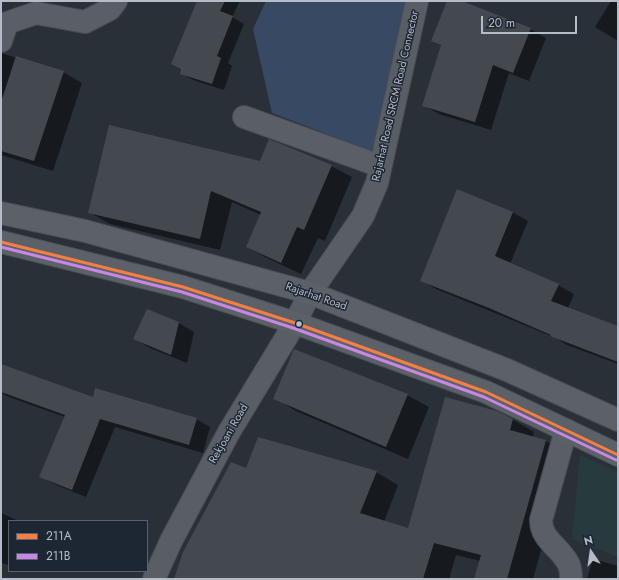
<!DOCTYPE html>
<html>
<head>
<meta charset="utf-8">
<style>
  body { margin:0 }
  #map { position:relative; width:619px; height:580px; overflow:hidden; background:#2a3038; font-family:Jost,sans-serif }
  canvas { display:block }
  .frame { position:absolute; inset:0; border:2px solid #b4bcc9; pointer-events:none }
  .legend { position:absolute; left:8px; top:520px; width:140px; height:52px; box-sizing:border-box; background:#1d2633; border:1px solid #59626f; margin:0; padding:5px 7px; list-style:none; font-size:12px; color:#b4bcc9 }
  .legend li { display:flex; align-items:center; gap:8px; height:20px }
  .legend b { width:20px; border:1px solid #59626f }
  .north { position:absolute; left:571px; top:532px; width:40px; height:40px; -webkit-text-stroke:3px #1d2633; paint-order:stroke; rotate:347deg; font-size:11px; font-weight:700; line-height:16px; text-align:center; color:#b4bcc9 }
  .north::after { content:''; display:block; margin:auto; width:14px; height:18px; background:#b4bcc9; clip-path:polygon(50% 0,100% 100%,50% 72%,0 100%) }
  .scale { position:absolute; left:481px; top:16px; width:96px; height:18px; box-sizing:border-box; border:2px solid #b4bcc9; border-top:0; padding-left:5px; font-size:12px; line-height:14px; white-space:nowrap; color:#b4bcc9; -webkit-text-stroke:3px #1d2633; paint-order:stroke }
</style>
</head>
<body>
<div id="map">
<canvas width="619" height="580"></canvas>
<div class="frame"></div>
<ul class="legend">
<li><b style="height:5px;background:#f77d43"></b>211A</li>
<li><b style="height:5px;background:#c787e3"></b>211B</li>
</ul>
<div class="north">N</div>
<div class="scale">20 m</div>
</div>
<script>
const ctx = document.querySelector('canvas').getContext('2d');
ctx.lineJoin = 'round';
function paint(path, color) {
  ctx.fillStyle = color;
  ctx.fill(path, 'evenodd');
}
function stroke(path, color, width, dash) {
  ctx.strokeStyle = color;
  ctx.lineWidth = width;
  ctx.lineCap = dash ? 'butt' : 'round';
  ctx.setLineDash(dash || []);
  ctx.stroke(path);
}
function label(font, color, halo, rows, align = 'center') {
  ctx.font = font + ' Jost,sans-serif';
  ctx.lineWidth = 3;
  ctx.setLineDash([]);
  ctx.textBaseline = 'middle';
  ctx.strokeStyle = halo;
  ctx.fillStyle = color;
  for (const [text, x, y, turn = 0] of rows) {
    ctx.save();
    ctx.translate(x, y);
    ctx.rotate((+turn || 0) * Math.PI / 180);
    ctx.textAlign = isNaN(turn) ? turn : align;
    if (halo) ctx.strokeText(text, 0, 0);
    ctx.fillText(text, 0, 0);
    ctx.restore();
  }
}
const green = new Path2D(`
  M580 455 618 472V557L572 539Z`);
const water = new Path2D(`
  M266 1H405L381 130 371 151 272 113 253 29Z`);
const shadow = new Path2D(`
  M198 1H240L232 17 244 24 228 63 232 66 224 90 193 80 181 73Z
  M448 1H460L530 29 546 38 529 81 509 73 491 130 439 114 423 105 442 46 433 40Z
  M611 1H618V41L595 27Z
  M1 53 63 72 82 83 53 171 1 155Z
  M260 162 331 166 352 177 325 241 318 238 301 274 267 258 247 247 261 215 232 202 220 250 110 224 89 212Z
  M512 212 528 221 510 264 558 285 574 294 568 308 618 327V364L567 345 556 338 436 289 421 280Z
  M179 323 194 332 187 363 150 348 135 339Z
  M1 372 93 398 196 419 210 427 203 453 115 427 86 497 54 484 40 476 65 417 9 397 1 393Z
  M407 395 429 407 408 459 296 411 275 398Z
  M512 419 534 432 533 437 546 441 568 454 533 579H478L480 561 456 555 449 579H175L247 469 376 472 398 485 384 522 409 530Z
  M1 513 19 521H9V565L1 563Z
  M593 559 618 566V579H587Z`);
const building = new Path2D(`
  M197 1H225L220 11 233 16 217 56 221 58 212 84 180 74 181 69 171 64Z
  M447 1H462L531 28 513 73 493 65 475 122 422 106 441 45 431 41Z
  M16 56 64 71 34 161 1 151V102Z
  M109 125 260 161 269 139 332 165 304 230 297 227 281 263 246 247 261 212 211 191 200 239 88 213Z
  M457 189 513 212 495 256 559 284 551 301 618 326V362L550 336 551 335 489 308 420 281Z
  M147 309 179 322 171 355 133 339Z
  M294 349 408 394 386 447 273 399Z
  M1 364 93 397 95 388 197 418 189 445 100 419 72 490 39 477 65 415 1 392Z
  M445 397 497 411 513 419 510 430 546 440 507 579H474L481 555 434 543 423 579H174L183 552 231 462 246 468 258 437 377 471 360 513 408 528Z`);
const street = new Path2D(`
  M1 41 7 23 36 13 85 22 110 9 116 1
  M244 117 380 166
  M566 430 541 520C541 540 560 547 568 563 571 568 571 574 571 579`);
const secondary = new Path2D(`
  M154 579 171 541 229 432 295 323 310 293 363 216 377 183 417 1`);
const primary = new Path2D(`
  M1 213 85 231 310 293 507 370 618 420
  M1 242 183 287 295 323 486 392 618 455`);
const bus1 = new Path2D(`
  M1 242 183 287 295 323 486 392 618 455`);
const bus2 = new Path2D(`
  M1 247 182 292 293 328 484 397 616 460`);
const markers = [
  [299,324,3.5,"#b4bcc9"]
];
const streetNames = [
  ["Rajarhat Road SRCM Road Connector",396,96,-77],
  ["Rajarhat Road",316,297,19],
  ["Rekjoani Road",229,434,-60]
];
paint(green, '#273a3e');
paint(water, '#384963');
paint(shadow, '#0007');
paint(building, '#444950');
stroke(street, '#484c53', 24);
stroke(secondary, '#484c53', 24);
stroke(primary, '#484c55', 24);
stroke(street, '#5a5e66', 22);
stroke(secondary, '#595d64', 22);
stroke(primary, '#5c6168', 22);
stroke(bus1, '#f77d43', 3);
stroke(bus2, '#c787e3', 3);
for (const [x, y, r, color] of markers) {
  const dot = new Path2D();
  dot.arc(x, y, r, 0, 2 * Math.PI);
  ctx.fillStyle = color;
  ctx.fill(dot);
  stroke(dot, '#1d2633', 1.5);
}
label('11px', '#b4bcc9', '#1d2633', streetNames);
</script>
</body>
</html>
